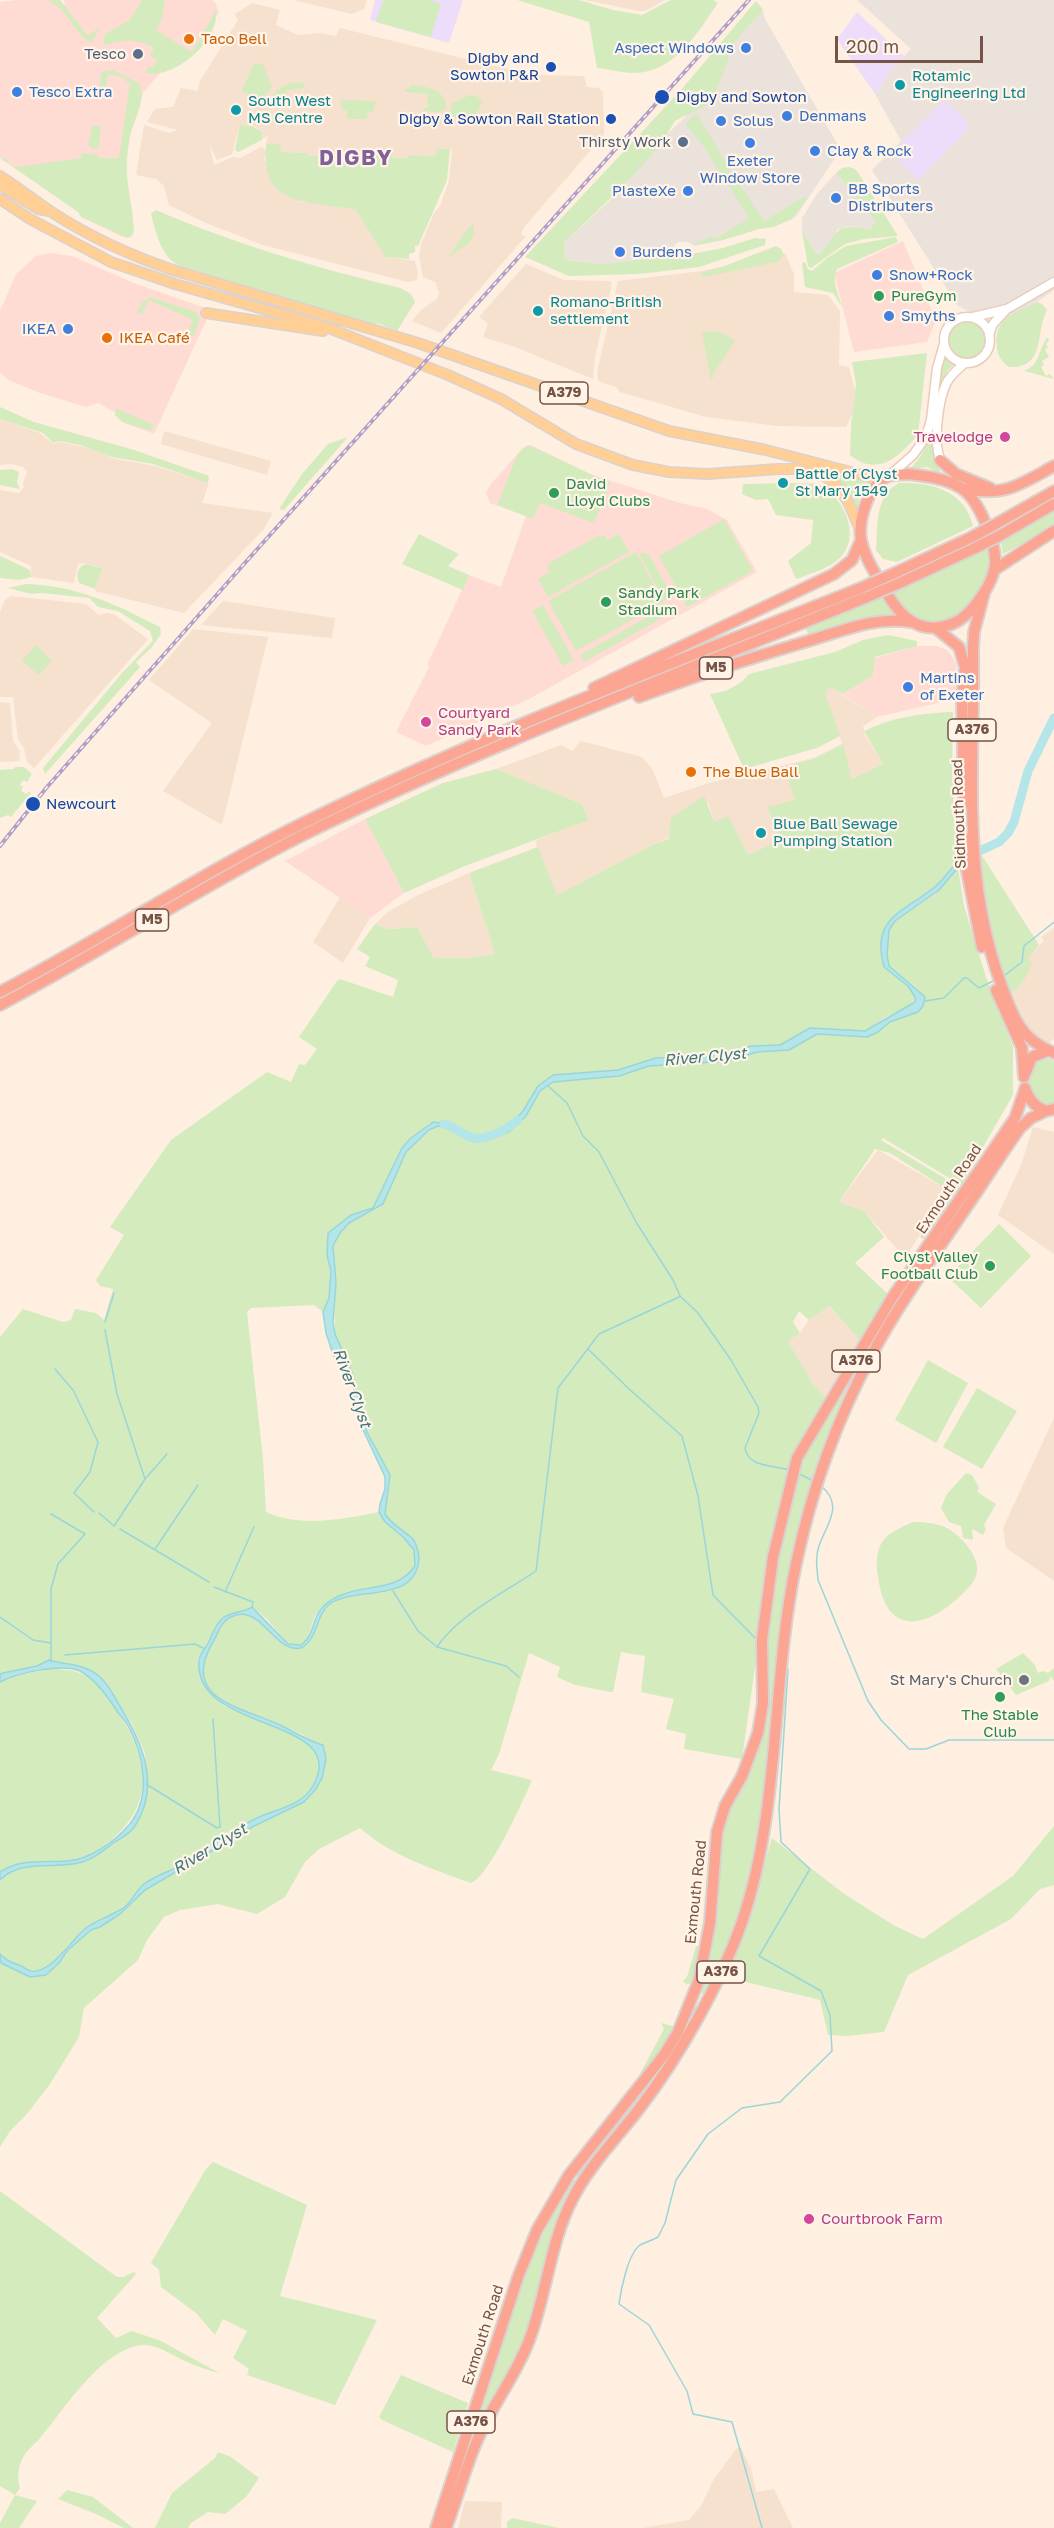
<!DOCTYPE html>
<html>
<head>
<meta charset="utf-8">
<style>
  body { margin:0 }
  #map { position:relative; width:1054px; height:2528px; overflow:hidden; background:#feefe0; font-family:"Golos Text",sans-serif }
  canvas { display:block }
  .scale { position:absolute; left:835px; top:36px; width:148px; height:27px; box-sizing:border-box; border:3px solid #755346; border-top:0; padding-left:8px; font-size:18px; line-height:21px; white-space:nowrap; color:#755346; -webkit-text-stroke:4px #fff4e7; paint-order:stroke }
</style>
</head>
<body>
<div id="map">
<canvas width="1054" height="2528"></canvas>
<div class="scale">200 m</div>
</div>
<script>
const ctx = document.querySelector('canvas').getContext('2d');
ctx.lineJoin = 'round';
function paint(path, color) {
  ctx.fillStyle = color;
  ctx.fill(path, 'evenodd');
}
function stroke(path, color, width, dash) {
  ctx.strokeStyle = color;
  ctx.lineWidth = width;
  ctx.lineCap = dash ? 'butt' : 'round';
  ctx.setLineDash(dash || []);
  ctx.stroke(path);
}
function label(font, color, halo, rows, align = 'center') {
  ctx.font = font + ' "Golos Text",sans-serif';
  ctx.lineWidth = 4.5;
  ctx.setLineDash([]);
  ctx.textBaseline = 'middle';
  ctx.strokeStyle = halo;
  ctx.fillStyle = color;
  for (const [text, x, y, turn = 0] of rows) {
    ctx.save();
    ctx.translate(x, y);
    ctx.rotate((+turn || 0) * Math.PI / 180);
    ctx.textAlign = isNaN(turn) ? turn : align;
    if (halo) ctx.strokeText(text, 0, 0);
    ctx.fillText(text, 0, 0);
    ctx.restore();
  }
}
const residential = new Path2D(`
  M293 0H367L364 9 352 14Z
  M585 0H665L645 11H639Z
  M252 3 280 10 276 25 298 35 319 33 336 36 340 28 531 75 584 76 587 87 599 88 603 92 604 135 524 227 521 235 526 236 441 333 412 321 421 310 437 299 439 293 435 282 423 277 419 257 421 244 435 211 439 208 449 181 452 149 437 148 436 156 409 155 408 158H391L392 152 379 151 324 150 323 156H307V153L280 152V144H266L268 136 262 139V132L253 125H240L232 154 217 160 209 144 214 165 233 157 241 158 261 147 267 152 264 160 302 202H314L356 210 385 257 415 261 418 272 417 280 408 282 263 245 206 223 169 205 164 186 156 179 136 175 144 125 169 133 178 130 147 122 155 109 173 107 181 88 198 91 200 81 238 20 235 14Z
  M785 253 794 274V292L828 295 840 311 839 365 849 367 855 391 853 412 846 427 777 426 706 417 620 392 616 387 598 381 597 372 618 281 702 271Z
  M526 264 564 280 609 281 612 283 595 357 593 379 515 347 483 337 488 323 479 317Z
  M0 419 40 433 53 444 60 442 80 446 106 454 111 458 155 466 209 483 202 503 273 513 263 530 184 613 95 591 101 567 83 563 78 564 74 583 31 577V566L0 552V490L19 493 24 487 23 483 27 472 23 467 12 464 0 465Z
  M164 431 271 461 267 475 161 444Z
  M11 596 86 604 99 615 108 613 115 615 148 639 34 768 27 762 24 748 18 739 13 697H0V612L5 600Z
  M223 601 335 618 332 638 201 625Z
  M193 629 268 637 222 825 163 791 212 723 149 680Z
  M830 687 877 717 863 726 865 735 883 764 852 779 842 745 813 759 784 767 796 800 767 808 780 840 748 855 729 818 714 821 708 802 669 838 656 843 557 895 535 841 589 819 582 804 496 769 561 745 572 751 581 741 642 757 653 770 664 798 709 783 814 758 842 744 824 693Z
  M0 702 10 703 13 741 20 751 19 761 0 762Z
  M469 873 495 954 469 958H434L417 927 388 929 375 924 388 912 416 896Z
  M340 897 370 918 343 963 313 942Z
  M1054 928V1039L1047 1044 1028 1030 1012 993 1023 982 1027 958 1044 941 1041 937Z
  M1033 1127 1054 1132V1254L998 1215 1021 1165Z
  M878 1150 948 1190 905 1258 864 1211 839 1202Z
  M828 1306 862 1341 827 1399 813 1384 788 1341 800 1333 809 1320Z
  M1054 1418V1581L1006 1548 1003 1528Z
  M741 2447 752 2472 756 2492 774 2489 793 2528H643L689 2520 701 2506 714 2479 736 2449Z
  M465 2501 502 2502 501 2528H458Z`);
const commercial = new Path2D(`
  M16 0H46L65 5 64 0H212L216 4 219 12 199 50 161 72 143 93 130 136 125 174 133 216V234L131 237H123L81 217 78 212 0 157V2Z
  M903 241 936 320 927 342 854 352 834 273Z
  M49 253 72 256 134 283 211 310 154 434 122 422 114 412 98 403 86 407 37 392 9 380 0 373V311L16 274 36 256Z
  M531 445 590 474 680 503 707 509 727 520 757 572 529 699 426 746 396 732 429 667 428 663 469 575 501 587 526 516 490 503 486 493 490 485 524 447Z
  M917 646H937L947 650 952 656 956 663 958 696 934 704 877 717 842 694 873 676 875 658Z
  M365 819 404 893 370 918 285 861Z`);
const industrial = new Path2D(`
  M857 0H1054V290L1037 302 1002 320 997 328 957 305 872 170 901 141 875 94 893 67 911 49Z
  M761 6 765 19 838 145 839 150 835 158 797 215 792 219 773 227 759 229 723 240 695 246 688 242H678L673 247 662 248V257L602 264 565 260 564 243 621 190 651 150 713 90 730 38Z
  M836 173 876 222 869 229 848 226 837 230 833 240 821 254 814 250 802 231V218L817 194Z`);
const education = new Path2D(`
  M375 0H463L449 43 370 20Z
  M857 12 904 56 893 67 875 94 837 39Z
  M942 102H946L967 121 969 128 918 180 891 153Z`);
const green = new Path2D(`
  M46 0H60L88 36 100 27 92 42C76 39 68 7 46 0Z
  M142 0H165L162 19 156 30 192 52 214 14 213 9 216 12C219 41 174 80 145 73L149 66 153 67 157 60 150 55 154 48C140 39 122 39 106 45L103 43 105 34 130 20Z
  M383 0H429L441 4 431 37 376 22Z
  M517 0H579L613 10 642 15 671 0H713L718 3C696 34 676 72 634 73 621 73 610 69 597 68L589 22Z
  M756 1 763 10 735 41 712 102 675 121 659 147 621 188 564 243 565 260 602 264 697 253 723 248 755 238 766 239 765 245 699 267 639 274 569 276 525 257 681 90Z
  M254 63 263 64 272 87 266 94 264 101 242 91Z
  M113 70 139 83C147 102 134 118 130 136 122 174 131 192 134 228L133 234 128 238 81 217 78 212 0 158 7 159 8 163 16 167 81 158 82 153 98 155V158H119L130 82H126V78L108 74 105 95H99L101 72Z
  M292 82 304 83 305 88 287 90 286 108C278 108 272 111 269 101L277 90Z
  M411 85C425 86 447 89 446 108L440 112 423 111V108H428L427 94 405 92V89H410Z
  M470 95 477 96 482 101 475 120 452 117 450 112 452 103Z
  M340 100 376 101 373 112 368 111 367 119H347L348 111 342 110Z
  M697 113 729 169 764 221 802 198 808 197 792 219 773 227 759 229 723 240 697 245 696 242 715 236 717 238 749 218 704 147 685 124Z
  M240 125 252 126 262 132V140L238 152 235 150Z
  M92 126H101L99 146 96 149 90 148 88 144Z
  M266 144H280L281 152 307 153 308 156H323L324 150 392 152V158H408V155L436 156 437 148 450 149 447 180 418 246H415V252L409 254V259L385 257 356 210C307 200 260 208 266 144Z
  M849 167 855 169 859 174 898 236 864 239 845 244 811 268 808 266 802 231 814 250 820 254C842 230 832 223 869 229L876 222 836 173 842 168Z
  M156 210C237 245 314 267 400 288L411 294 415 302 397 331 377 323 375 325 356 320 180 266C161 258 156 232 151 214Z
  M473 224C479 244 460 246 448 258L465 232Z
  M896 237 898 242 837 269C831 280 839 296 842 307L833 293 805 287 802 263 805 262 808 269 812 271 827 258 846 246Z
  M776 246 781 249 784 255 777 262 703 277 701 273 722 267Z
  M150 297 196 312 200 318 194 336 187 334 193 320 149 300 142 314 137 312 141 303Z
  M1037 302 1042 304 1047 310C1035 333 1046 369 1009 367 1002 362 998 356 997 348 993 317 1013 314 1037 302Z
  M948 340a19 19 0 1 1 38 0a19 19 0 1 1-38 0Z
  M711 331 722 333 735 341 713 374V379H711L702 333Z
  M1048 337 1049 341 1046 344 1048 347 1045 350 1049 357 1042 361 1044 365 1041 367 1046 376 1050 374 1054 379 1024 371C1042 364 1037 349 1048 337Z
  M945 352 957 362 948 370 940 386 932 438 934 461 942 474 927 467 910 469C935 443 932 422 936 389 938 377 942 364 945 352Z
  M927 353 918 435C899 456 878 478 850 455L851 425 856 384 852 362Z
  M0 407 34 422 131 449 209 476 208 483 153 464 112 457 80 445 60 441 53 443 43 433 0 419Z
  M116 408 154 425 151 431 122 422 115 415Z
  M348 437 284 510 279 509 302 474 328 444Z
  M528 445 610 483 594 523 540 503 533 519 497 505 518 453Z
  M814 468 871 483 860 495 857 512 847 491Z
  M12 469 19 472 17 483 20 489 0 485V470Z
  M794 483C802 484 815 482 821 486 843 498 859 531 844 553 833 568 812 573 796 579L788 561 811 543 813 520 776 515 768 499 756 500 742 494 743 484Z
  M899 483C932 482 965 491 973 526L897 562 883 559 876 550C878 525 874 497 899 483Z
  M1054 509V527L1003 554 1000 539Z
  M724 519 753 571 687 607 659 556Z
  M419 534 459 554 448 566 469 575 463 590 402 564Z
  M619 534 629 552 548 597 538 579 550 572 547 566 551 562 600 535 601 537 605 535 608 540Z
  M992 545 991 578 953 624 898 620 811 640 804 625Z
  M636 552 664 602 576 651 548 601Z
  M642 553 649 555 673 597 665 601 639 554Z
  M0 556 30 570 31 577 19 580 0 578Z
  M86 564 102 568 95 589 79 583C76 575 77 567 86 564Z
  M26 584C79 586 114 604 160 627L161 634 151 648 136 662 140 667 45 774 43 768 122 673 153 641 150 631 118 611 98 607 89 598 42 593 31 594 8 588Z
  M543 605 574 660 563 666 532 611Z
  M658 611 662 618 584 662 580 655Z
  M888 635 917 641V646L875 657 873 676 842 694 830 687 825 693 840 736 817 748 744 769 710 694C724 693 741 685 749 674L835 652 863 640Z
  M35 646 38 647 52 661 39 675 22 661Z
  M953 712 952 771 957 862C949 870 943 880 934 887 897 915 876 913 884 967L908 986 915 997 911 1006 886 1017 865 1031 811 1028 780 1045 751 1046 722 1056 656 1058 619 1070 553 1075 538 1086 523 1111 508 1128 480 1138 473 1139 464 1135 453 1127 430 1123 408 1142 394 1164 373 1208 351 1215 328 1233C324 1258 340 1290 323 1312L314 1305 251 1308 247 1312 263 1459 266 1512C301 1528 343 1519 379 1512 389 1532 419 1540 415 1566 396 1593 366 1583 340 1596 330 1600 320 1606 315 1616 310 1627 311 1637 301 1645L288 1644 267 1619 252 1607 222 1619 214 1630 198 1659 202 1681 224 1706 300 1738 313 1748 318 1756 319 1763 318 1775 311 1789 297 1802 255 1819 225 1835 190 1860 143 1885 122 1909 90 1925 67 1946 59 1957 43 1970H27L6 1960 0 1954V1880L8 1873 26 1867 80 1863 100 1853 134 1826 147 1791 145 1753 131 1722 108 1687 100 1677 84 1667 57 1663 50 1660 37 1666 0 1674V1337L23 1309 63 1322 71 1320 75 1309 96 1313 104 1320 113 1289 100 1286 96 1280 124 1235 110 1227 171 1140 267 1072 291 1082 299 1064 305 1065 317 1049 299 1037 337 981 340 979 393 997 398 980 365 966 370 957 357 949 375 924 388 929 417 927 434 958H469L495 954 469 873 538 847 557 895 656 843 669 839 671 818 704 796 714 821 729 817 748 855 780 840 767 807 795 800 784 767 813 759 843 744 852 779 883 764 864 731C892 717 923 713 953 712Z
  M15 767H24L32 774 27 782 23 780 20 785 23 787 21 791 27 794 29 791 31 793 11 817 8 815 0 818V770L14 769Z
  M496 769 582 804 589 820 465 866 404 893 365 819 443 783Z
  M981 854 1039 945 1028 958 1032 964 1023 982 1009 996 983 898 977 856Z
  M958 868 964 906 986 977 1013 1047V1095L961 1185 883 1138 881 1140 961 1188 925 1240 920 1237 948 1190 890 1153 875 1149 839 1202 864 1211 884 1237 855 1263 891 1297 862 1342 829 1306 809 1320 799 1311 793 1322 800 1333 788 1341 813 1384 827 1399 793 1458 759 1638 742 1759 684 1749 686 1734 666 1729 674 1699 641 1692 645 1656 621 1652 613 1692H611L575 1685 557 1677 560 1667 529 1653 499 1754 491 1770 532 1780C523 1801 489 1877 471 1883 433 1869 391 1856 360 1828L319 1849 305 1862 285 1897 257 1914 218 1904 180 1910 164 1917 147 1940 138 1960 84 2008 79 2037 50 2084 26 2115 10 2131 0 2147V1962L30 1977 46 1975 59 1963 67 1951 91 1930 100 1927 120 1914 145 1890 254 1826 304 1802 315 1790 322 1778 326 1759 323 1745C313 1744 308 1737 299 1733 272 1719 218 1712 204 1681 198 1666 217 1623 231 1616 237 1614 244 1615 249 1616 262 1622 286 1650 298 1649 319 1646 315 1613 332 1603 352 1592 395 1596 407 1583 411 1578 415 1571 418 1564L411 1538 389 1520 385 1514 390 1475 367 1432 352 1372 335 1334 333 1246 340 1233 349 1223 380 1207 385 1199 397 1167 406 1152 418 1138 438 1126 444 1127 474 1142 500 1136 519 1124 540 1091 553 1082 619 1076 649 1066 729 1061 757 1052 789 1050 817 1034 867 1037 878 1032 890 1022 918 1012V992L889 966 887 955 889 930 895 921 935 894Z
  M1044 1057 1054 1061V1102C1041 1108 1028 1096 1028 1082 1028 1075 1030 1068 1033 1062Z
  M999 1224 1031 1256 981 1308 948 1277Z
  M948 1228 863 1366 798 1544 760 1839 737 1925 704 1994 697 1991 722 1828 749 1769 772 1578 799 1459 883 1317Z
  M928 1360 968 1383 936 1443 895 1420Z
  M977 1388 1017 1411 982 1469 943 1447Z
  M966 1473 972 1475 979 1488 977 1492 996 1504 984 1525 986 1529 983 1535 972 1529 973 1540 963 1538 961 1526 949 1522 941 1508 947 1494Z
  M913 1522C925 1522 938 1523 949 1529 966 1540 988 1566 971 1585 939 1621 888 1648 878 1577 876 1567 876 1552 882 1542 889 1532 902 1527 913 1522Z
  M1023 1653 1035 1665 1038 1673 1043 1671 1048 1673 1054 1668V1681L1050 1676 1049 1681 1016 1695 996 1669Z
  M50 1669C90 1668 100 1684 120 1716 149 1760 155 1804 111 1840 100 1849 89 1856 75 1859 50 1866 24 1856 0 1872V1682L9 1677Z
  M1054 1826V1885L1040 1889 1011 1919 908 1975 884 2032 847 2036 828 2035 820 2000 725 1977 745 1926 772 1838 843 1893 893 1925 923 1939 1013 1876Z
  M696 1946 704 1947 693 1983 686 1984 683 1981 687 1977Z
  M661 2023 676 2027 666 2045 628 2096 664 2029Z
  M684 2027 688 2029 652 2087 582 2178 576 2175Z
  M213 2162 307 2205 280 2296 377 2320 335 2405 247 2375 249 2369 233 2358 247 2331 223 2319 215 2335 196 2313 161 2287 159 2270 151 2263 206 2169Z
  M573 2179 579 2182 530 2332 467 2458 464 2457C495 2362 520 2264 573 2179Z
  M0 2191 117 2277H123L134 2272 136 2274 97 2318 116 2338 132 2331 161 2341 221 2374C210 2370 198 2367 187 2362 170 2355 155 2341 136 2346 97 2356 65 2408 41 2437 34 2445 25 2451 21 2462 18 2470 17 2480 20 2488L15 2495 37 2501 19 2528H0V2523L15 2495 0 2486Z
  M401 2375 468 2403 453 2452 382 2420 379 2417Z
  M218 2452 231 2457 259 2478 246 2497 225 2514 208 2512 191 2523 188 2528H155L172 2493 215 2458Z
  M67 2490 93 2497 133 2528H124L96 2514 58 2499Z
  M512 2518 559 2528H561H507V2522Z`);
const water = new Path2D(`
  M962 857V863L939 890 895 921 889 930 887 955 889 966 925 997 923 1006 918 1012 890 1022 878 1032 867 1037 817 1034 789 1050 757 1052 729 1061 649 1066 619 1076 553 1082 540 1091 526 1116 509 1132 474 1142 444 1127 438 1126 429 1130 406 1152 383 1204 349 1223 340 1233 333 1246 336 1283 333 1322 335 1334 352 1372 367 1432 390 1475 385 1514C392 1525 403 1530 412 1538 416 1542 419 1553 419 1559 415 1604 359 1586 331 1603 315 1614 319 1639 301 1648 274 1654 261 1602 231 1617 221 1621 218 1634 213 1642 178 1701 246 1708 282 1726 292 1731 315 1744 323 1745L326 1759 322 1778 315 1790 304 1802 254 1826 145 1890 120 1914 100 1927 91 1930 67 1951 59 1963 46 1975 30 1977 1 1963 0 1954C7 1961 11 1962 19 1965 24 1967 26 1970 31 1971 51 1974 71 1940 86 1928 97 1920 110 1916 122 1909 131 1903 135 1892 143 1885 156 1874 176 1870 191 1860 212 1845 232 1831 255 1819 274 1809 301 1807 313 1786 350 1721 212 1731 200 1674 197 1661 199 1656 207 1645 212 1637 214 1625 223 1618 231 1611 244 1613 252 1607L288 1644 301 1645C320 1631 306 1611 339 1596 366 1583 396 1593 415 1566L414 1550 403 1537 385 1522 379 1512 380 1504 385 1489V1477L358 1419 353 1398 354 1387 346 1368 334 1357 326 1333 323 1312 329 1298 331 1271 327 1255 328 1233 351 1215 373 1208 402 1148 411 1138 433 1122 448 1124 464 1135 473 1139 480 1138 508 1128 523 1111 538 1086 553 1075 618 1070 656 1058 722 1056 751 1046 780 1045 810 1028 865 1031 915 1002V997L908 986 884 967C870 915 906 912 937 885 946 877 953 865 962 857Z
  M49 1660C68 1666 82 1662 100 1677 108 1684 113 1694 118 1703 141 1740 162 1784 135 1826 130 1834 121 1838 113 1843 103 1851 91 1861 78 1863 53 1869 20 1859 0 1880V1872C21 1858 43 1863 67 1861 89 1860 114 1842 129 1825 152 1797 144 1755 128 1726 126 1721 120 1716 117 1711 108 1697 95 1679 80 1671 62 1663 17 1673 0 1682V1674L3 1673 37 1666Z`);
const stream = new Path2D(`
  M1005 975 1022 962 1024 946 1054 922
  M925 1001 944 998 964 978H967L979 988 995 980
  M547 1085 567 1103 583 1136 599 1152 636 1222 673 1280 680 1296 698 1313 731 1360 758 1407 759 1413 745 1448C748 1468 774 1465 790 1470
  M105 1322 114 1293
  M105 1330 117 1394 145 1479
  M588 1349 628 1388 682 1436 698 1496 713 1595 758 1641
  M55 1369 73 1390 98 1442 90 1472 74 1493 94 1512
  M797 1473 814 1481
  M820 1485C845 1505 827 1523 819 1546 815 1557 817 1568 818 1580L868 1701 881 1720 909 1749H926L949 1740H1054
  M99 1513 114 1526 145 1479 167 1454
  M51 1514 85 1534 58 1564 51 1589V1662
  M120 1529 209 1582
  M155 1549 198 1485
  M214 1587 253 1602 252 1608
  M393 1591 418 1631 437 1647C457 1616 505 1592 536 1571L558 1388 599 1334 679 1297
  M225 1592 254 1527
  M0 1617 33 1640 51 1643
  M437 1647 506 1666 519 1677
  M65 1655 195 1644 203 1648
  M146 1784 217 1828 220 1827 213 1719
  M762 2528 732 2422 693 2414 687 2391 649 2325 619 2304C621 2289 628 2254 640 2245 646 2242 653 2240 658 2237L665 2223 676 2180 708 2134 742 2108 780 2102 832 2051 830 2015 821 1991 759 1956 810 1869 781 1842 779 1809 788 1669`);
const river = new Path2D(`
  M971 855 999 842 1008 833 1014 822 1028 771 1054 718
  M444 1124C455 1126 464 1136 474 1138 488 1140 509 1128 518 1120`);
const secondary = new Path2D(`
  M973 317 1007 309 1054 282
  M944 340a23 23 0 1 1 46 0a23 23 0 1 1-46 0Z
  M989 335 993 324 1005 311
  M942 463C932 447 938 402 946 384 950 375 958 369 965 363
  M889 476 913 455 926 437 931 420 937 368 944 344`);
const primary = new Path2D(`
  M0 176C19 188 35 201 53 213 90 237 132 256 173 270L418 343 669 431 766 450 870 477H887
  M0 185 38 209 49 211
  M0 199 30 219 111 262 175 284 326 327 448 375 501 399 576 444 633 465 669 472 708 474 778 469H800L816 472 826 477 841 490 850 506 861 532
  M206 313 323 331`);
const highway = new Path2D(`
  M940 460 956 474 990 488
  M908 474C925 476 946 478 961 488 979 499 997 545 995 565 993 582 982 597 972 609 964 618 956 624 945 626 912 635 894 607 880 582 872 568 864 555 861 540 858 520 868 484 889 476 895 474 902 475 908 474Z
  M962 488C1003 498 1019 485 1054 466
  M994 525 1054 491
  M999 536 1054 504
  M994 570 1054 531
  M897 572 972 537
  M902 582 975 548
  M984 594 974 632 973 649C975 765 960 872 1001 984 1014 1018 1019 1038 1054 1053
  M937 629 959 647 965 667 962 698 964 804
  M594 688 834 574 852 560 861 540
  M639 697C695 676 751 658 808 641 843 631 874 616 911 622
  M965 838 967 871 982 947
  M996 990 1022 1048 1024 1077
  M0 992C102 939 198 875 301 824 483 734 673 663 861 588
  M0 1005C103 951 200 887 303 835 486 745 678 674 867 597
  M1026 1072 1032 1057 1047 1051
  M1025 1088C1028 1099 1035 1107 1046 1111L1054 1109
  M436 2528 518 2277 537 2230 569 2175 664 2055 678 2032 699 1980 710 1923 717 1832 725 1806 742 1776 758 1733 763 1703 762 1639 768 1595 773 1557 797 1458 892 1298 1015 1118 1025 1089
  M446 2528C458 2497 466 2464 480 2434 495 2401 518 2372 530 2338 547 2292 550 2242 573 2198 591 2163 619 2136 642 2105 680 2055 721 1982 742 1922 781 1807 771 1682 796 1564 811 1492 837 1419 872 1354 900 1302 935 1254 968 1205 986 1179 1002 1153 1020 1128L1031 1118 1046 1111`);
const rail = new Path2D(`
  M0 846 47 787 244 564 749 0`);
const highwayBridge = new Path2D(`
  M972 537 994 525
  M975 548 999 536
  M861 588 897 572
  M867 597 902 582`);
const markers = [
  [189,39,6,"#e8710a"],
  [746,48,6,"#3f7fe0"],
  [138,54,6,"#5c6f8a"],
  [551,67,6,"#1a4fb4"],
  [900,85,6,"#0f9aa8"],
  [17,92,6,"#3f7fe0"],
  [662,97,8,"#1a4fb4"],
  [236,110,6,"#0f9aa8"],
  [787,116,6,"#3f7fe0"],
  [611,119,6,"#1a4fb4"],
  [721,121,6,"#3f7fe0"],
  [683,142,6,"#5c6f8a"],
  [750,143,6,"#3f7fe0"],
  [815,151,6,"#3f7fe0"],
  [688,191,6,"#3f7fe0"],
  [836,198,6,"#3f7fe0"],
  [620,252,6,"#3f7fe0"],
  [877,275,6,"#3f7fe0"],
  [879,296,6,"#2e9e5b"],
  [538,311,6,"#0f9aa8"],
  [889,316,6,"#3f7fe0"],
  [68,329,6,"#3f7fe0"],
  [107,338,6,"#e8710a"],
  [1005,437,6,"#d1479c"],
  [783,483,6,"#0f9aa8"],
  [554,493,6,"#2e9e5b"],
  [606,602,6,"#2e9e5b"],
  [908,687,6,"#3f7fe0"],
  [426,722,6,"#d1479c"],
  [691,772,6,"#e8710a"],
  [33,804,8,"#1a4fb4"],
  [761,833,6,"#0f9aa8"],
  [990,1266,6,"#2e9e5b"],
  [1024,1680,6,"#6b7280"],
  [1000,1697,6,"#2e9e5b"],
  [809,2219,6,"#d1479c"]
];
const shields = [
  [564,393,48],
  [716,668,33],
  [972,730,48],
  [152,920,33],
  [856,1361,48],
  [721,1972,48],
  [471,2422,48]
];
const shieldNames = [
  ["A379",564,393],
  ["M5",716,668],
  ["A376",972,730],
  ["M5",152,920],
  ["A376",856,1361],
  ["A376",721,1972],
  ["A376",471,2422]
];
const foodNames = [
  ["Taco Bell",201,39],
  ["IKEA Café",119,338],
  ["The Blue Ball",703,772]
];
const shopNames = [
  ["Aspect Windows",734,48,"right"],
  ["Tesco Extra",29,92],
  ["Denmans",799,116],
  ["Solus",733,121],
  ["Clay & Rock",827,151],
  ["Exeter",750,161,"center"],
  ["Window Store",750,178,"center"],
  ["BB Sports",848,189],
  ["Distributers",848,206],
  ["PlasteXe",676,191,"right"],
  ["Burdens",632,252],
  ["Snow+Rock",889,275],
  ["Smyths",901,316],
  ["IKEA",56,329,"right"],
  ["Martins",920,678],
  ["of Exeter",920,695]
];
const serviceNames = [
  ["Tesco",126,54],
  ["Thirsty Work",671,142]
];
const transitNames = [
  ["Digby and",539,58],
  ["Sowton P&R",539,75],
  ["Digby and Sowton",676,97,"left"],
  ["Digby & Sowton Rail Station",599,119],
  ["Newcourt",46,804,"left"]
];
const cultureNames = [
  ["Rotamic",912,76],
  ["Engineering Ltd",912,93],
  ["South West",248,101],
  ["MS Centre",248,118],
  ["Romano-British",550,302],
  ["settlement",550,319],
  ["Battle of Clyst",795,474],
  ["St Mary 1549",795,491],
  ["Blue Ball Sewage",773,824],
  ["Pumping Station",773,841]
];
const leisureNames = [
  ["PureGym",891,296],
  ["David",566,484],
  ["Lloyd Clubs",566,501],
  ["Sandy Park",618,593],
  ["Stadium",618,610],
  ["Clyst Valley",978,1257,"right"],
  ["Football Club",978,1274,"right"],
  ["The Stable",1000,1715,"center"],
  ["Club",1000,1732,"center"]
];
const hotelNames = [
  ["Travelodge",993,437,"right"],
  ["Courtyard",438,713],
  ["Sandy Park",438,730],
  ["Courtbrook Farm",821,2219]
];
const streetNames = [
  ["Sidmouth Road",959,814,-92],
  ["Exmouth Road",949,1189,-56],
  ["Exmouth Road",696,1892,-84],
  ["Exmouth Road",483,2335,-72]
];
const worshipNames = [
  ["St Mary's Church",1012,1680]
];
const waterNames = [
  ["River Clyst",705,1057,-5],
  ["River Clyst",352,1388,70],
  ["River Clyst",210,1849,-31]
];
const districtNames = [
  ["DIGBY",356,158]
];
paint(residential, '#f6e0ce');
paint(commercial, '#ffdcd3');
paint(industrial, '#ece2dc');
paint(education, '#edddfa');
paint(green, '#d4ebbe');
paint(water, '#b4e5e8');
stroke(water, '#99d6da', 1.5);
stroke(stream, '#99d6da', 1.5);
stroke(river, '#b4e5e8', 9);
stroke(secondary, '#e9cdbb', 11);
stroke(primary, '#dbd2cf', 12);
stroke(highway, '#dbd2cf', 14);
stroke(secondary, '#fff', 8);
stroke(primary, '#ffcf95', 9);
stroke(highway, '#fca592', 10);
stroke(rail, '#b19fc7', 4);
stroke(rail, '#fff4e7', 1.5, [4.5]);
stroke(highwayBridge, '#dbd2cf', 14, []);
stroke(highwayBridge, '#fca592', 10);
for (const [x, y, r, color] of markers) {
  const dot = new Path2D();
  dot.arc(x, y, r, 0, 2 * Math.PI);
  ctx.fillStyle = color;
  ctx.fill(dot);
  stroke(dot, '#fff4e7', 2);
}
for (const [x, y, w] of shields) {
  const box = new Path2D();
  box.roundRect(x - w / 2, y - 11, w, 22, 4.5);
  ctx.fillStyle = '#fff4e7';
  ctx.fill(box);
  stroke(box, '#755346', 1.5);
}
label('bold 14px', '#755346', null, shieldNames);
label('15px', '#c56008', '#fff4e7', foodNames, 'left');
label('15px', '#366cbe', '#fff4e7', shopNames, 'left');
label('15px', '#4e5e75', '#fff4e7', serviceNames, 'right');
label('15px', '#164399', '#fff4e7', transitNames, 'right');
label('15px', '#0d838f', '#fff4e7', cultureNames, 'left');
label('15px', '#27864d', '#fff4e7', leisureNames, 'left');
label('15px', '#b23c85', '#fff4e7', hotelNames, 'left');
label('15px', '#755346', '#fff4e7', streetNames);
label('15px', '#5b616d', '#fff4e7', worshipNames, 'right');
label('italic 16px', '#39777c', '#fff4e7', waterNames);
ctx.letterSpacing = '1.5px';
label('bold 21px', '#82619a', '#fff4e7', districtNames);
ctx.letterSpacing = '0px';
</script>
</body>
</html>
